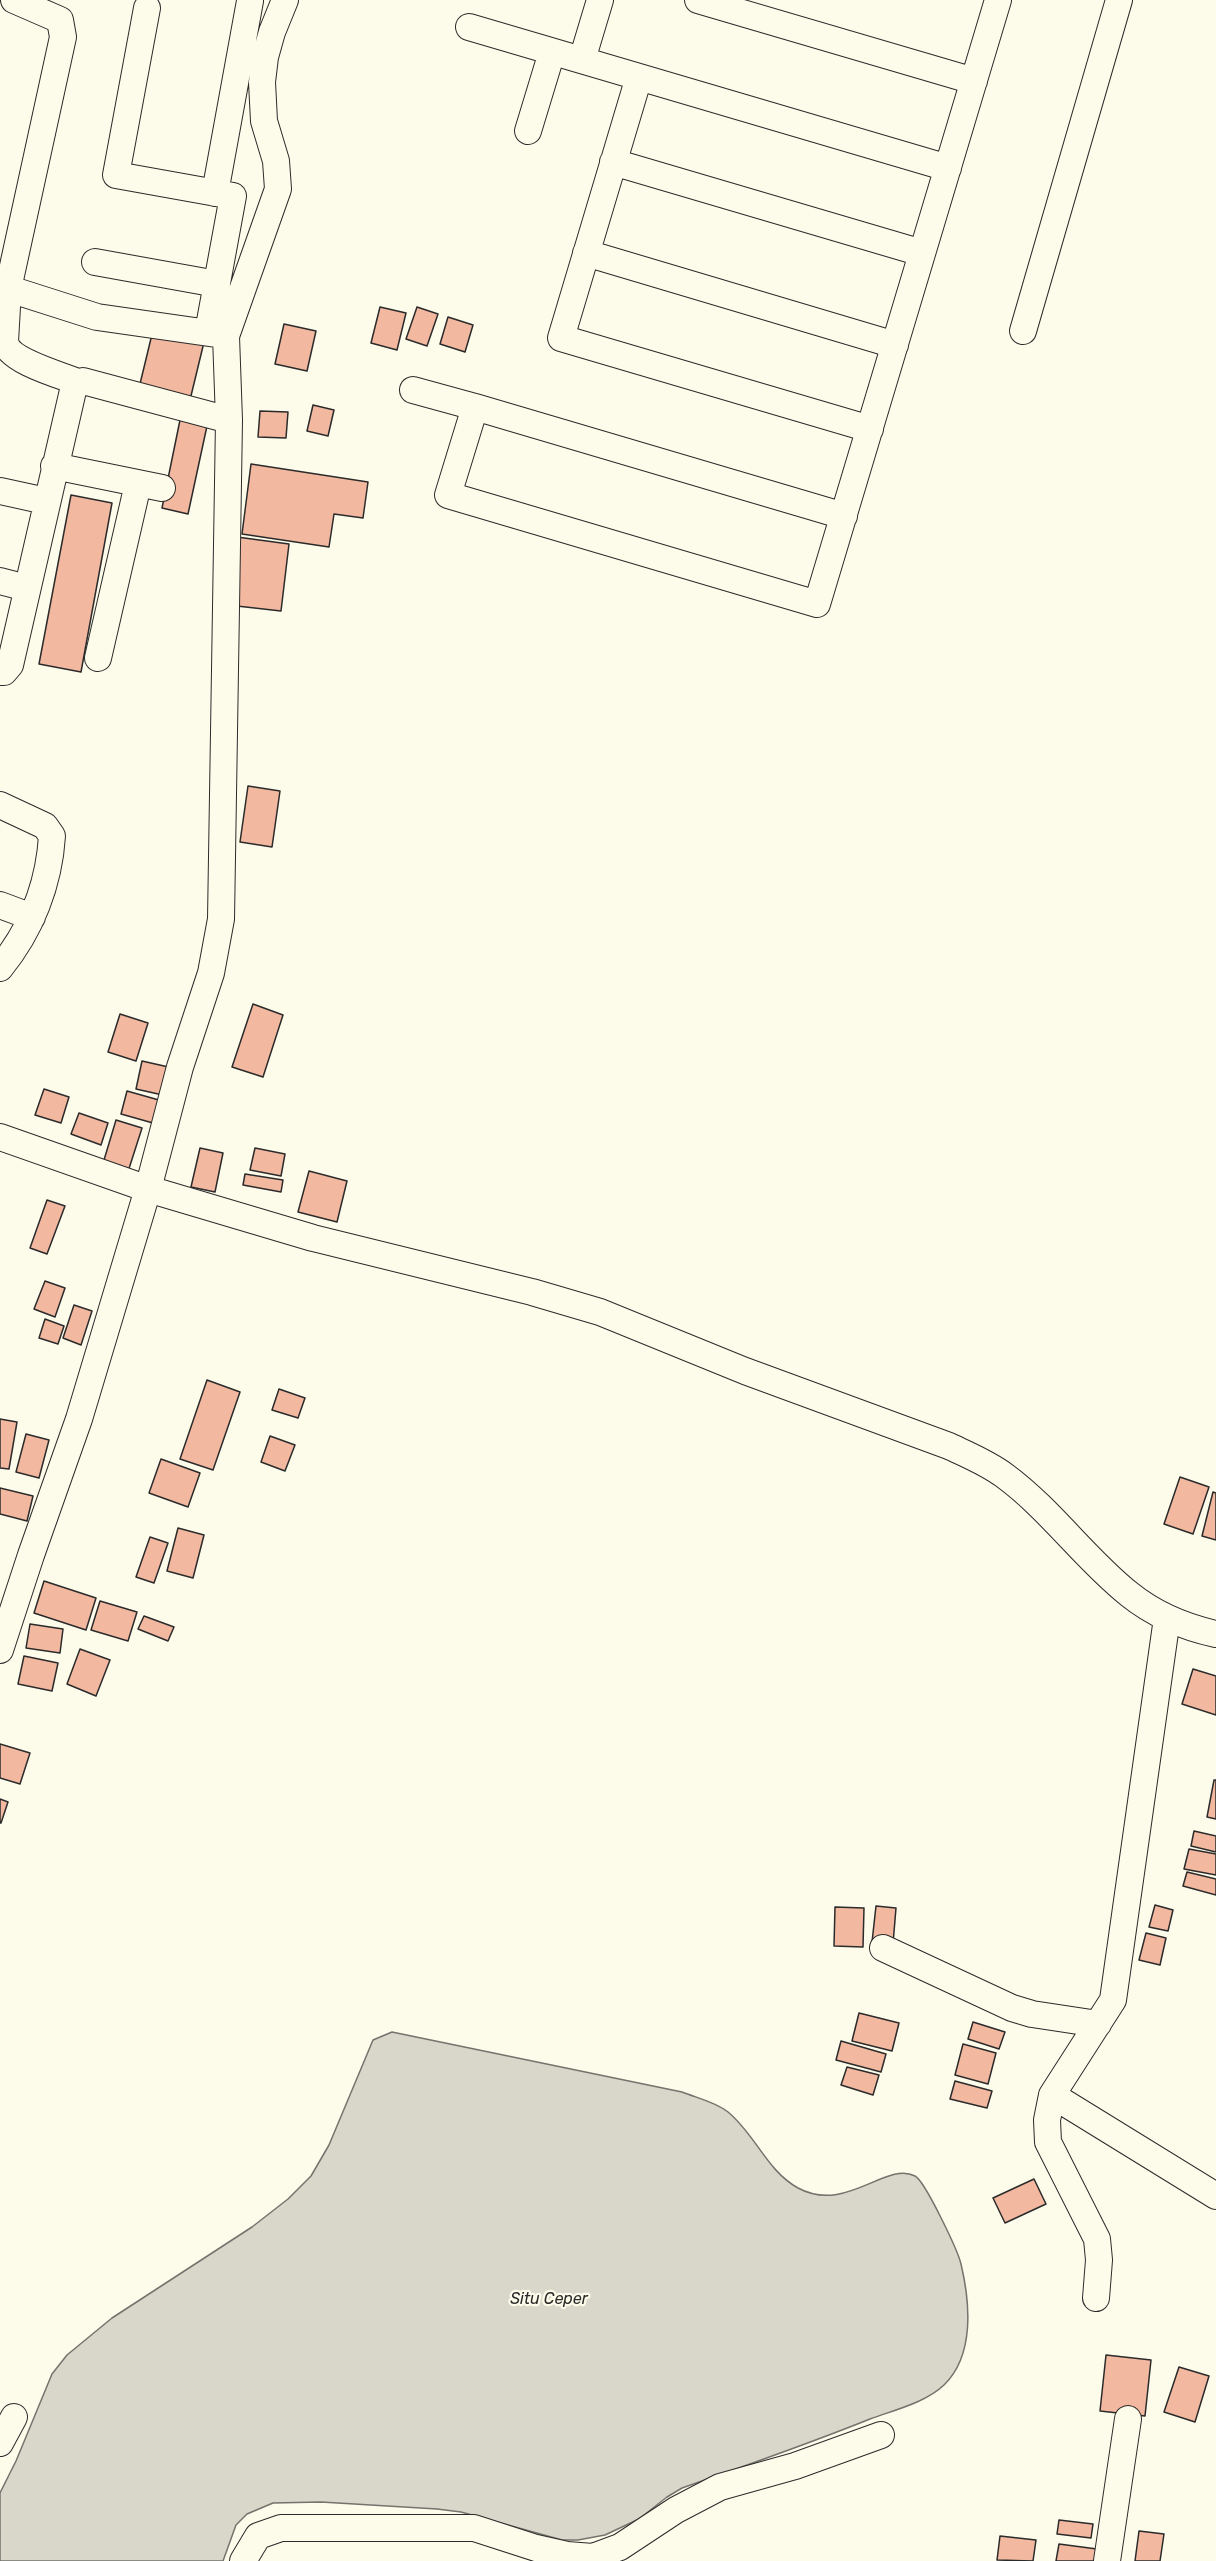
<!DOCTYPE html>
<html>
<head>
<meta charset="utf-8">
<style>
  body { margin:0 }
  canvas { display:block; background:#fdfbea }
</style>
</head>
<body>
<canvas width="1216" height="2561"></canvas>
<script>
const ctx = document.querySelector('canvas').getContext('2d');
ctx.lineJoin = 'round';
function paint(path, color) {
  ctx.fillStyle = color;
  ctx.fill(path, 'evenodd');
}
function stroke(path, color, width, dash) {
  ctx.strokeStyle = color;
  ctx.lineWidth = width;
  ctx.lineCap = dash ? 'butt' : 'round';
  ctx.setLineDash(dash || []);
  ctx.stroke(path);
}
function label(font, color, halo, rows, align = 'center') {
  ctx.font = font + ' Rubik,sans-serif';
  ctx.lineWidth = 4.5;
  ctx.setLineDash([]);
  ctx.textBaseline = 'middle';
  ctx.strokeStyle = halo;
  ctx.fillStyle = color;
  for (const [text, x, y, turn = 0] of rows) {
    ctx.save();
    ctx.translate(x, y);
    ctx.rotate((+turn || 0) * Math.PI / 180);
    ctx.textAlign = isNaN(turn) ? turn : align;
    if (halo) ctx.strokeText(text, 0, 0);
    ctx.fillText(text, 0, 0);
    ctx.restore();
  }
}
const water = new Path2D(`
  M392 2032 682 2092C697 2098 716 2102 728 2112 755 2134 767 2171 798 2188 846 2214 886 2161 915 2176 925 2181 958 2251 961 2264 970 2302 975 2355 944 2385 925 2403 894 2410 870 2419 808 2444 745 2466 682 2488L667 2497 639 2519 605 2535 578 2540H562L461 2512 437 2509 321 2502 273 2503 247 2514 236 2525 223 2561H0V2493L16 2461 52 2374 67 2355 112 2318 252 2227 288 2199 311 2176 329 2145 373 2040Z`);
const building = new Path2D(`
  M380 307 406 313 397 350 371 343Z
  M417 307 438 314 427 346 406 339Z
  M448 317 473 325 465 352 440 344Z
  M284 324 316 331 307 371 275 364Z
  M154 326 205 338 190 400 139 388Z
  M313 405 334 410 328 436 307 431Z
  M260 411 288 412 286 438 258 437Z
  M180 420 207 426 188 514 162 508Z
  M251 464 368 482 363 518 334 514 329 547 242 534Z
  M71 495 112 503 81 672 39 664Z
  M237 537 289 544 281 611 228 605Z
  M248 786 280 791 272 847 240 842Z
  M253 1004 283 1015 263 1077 232 1067Z
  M120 1014 148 1023 136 1061 108 1052Z
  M142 1061 173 1068 167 1096 136 1089Z
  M44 1089 69 1097 61 1123 35 1115Z
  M127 1091 166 1102 160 1125 121 1114Z
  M79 1113 108 1123 101 1145 71 1134Z
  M116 1120 142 1128 126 1178 101 1170Z
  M200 1148 223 1153 215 1192 191 1187Z
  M255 1148 285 1154 281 1176 250 1170Z
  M309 1171 347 1181 337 1222 298 1212Z
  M245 1174 283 1180 281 1192 243 1185Z
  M47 1200 65 1206 47 1254 30 1248Z
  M45 1281 65 1288 55 1317 34 1309Z
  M74 1305 92 1311 81 1345 63 1338Z
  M45 1319 64 1326 58 1344 39 1338Z
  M207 1380 240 1392 213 1470 180 1459Z
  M279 1389 305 1398 298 1418 272 1410Z
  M0 1419 17 1422 9 1469 0 1468Z
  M26 1434 49 1440 39 1478 16 1472Z
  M270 1436 295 1445 285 1471 261 1462Z
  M161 1459 200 1473 188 1507 149 1493Z
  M1180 1477 1209 1487 1193 1534 1164 1524Z
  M0 1488 33 1496 27 1521 0 1514Z
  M1213 1492 1216 1493V1540L1202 1536Z
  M178 1528 204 1535 193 1578 167 1571Z
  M150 1537 168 1543 154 1583 136 1577Z
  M44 1581 96 1598 86 1630 34 1613Z
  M100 1601 137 1612 128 1641 91 1630Z
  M144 1616 174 1627 168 1641 138 1629Z
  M30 1624 63 1629 60 1653 26 1648Z
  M80 1649 110 1660 96 1696 67 1684Z
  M24 1656 58 1663 52 1691 18 1684Z
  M1193 1669 1216 1676V1715L1182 1704Z
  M0 1744 30 1753 20 1784 0 1778Z
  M1214 1780H1216V1819L1207 1817Z
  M0 1799 8 1802 1 1823H0Z
  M1194 1831 1216 1836V1852L1191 1846Z
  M1189 1849 1216 1854V1875L1184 1869Z
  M1187 1872 1216 1879V1895L1183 1886Z
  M1155 1905 1173 1910 1168 1931 1149 1927Z
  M876 1906 896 1908 893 1944 872 1942Z
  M835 1907 864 1908 863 1947 834 1946Z
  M1146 1933 1166 1938 1160 1965 1139 1960Z
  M859 2013 899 2023 892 2051 852 2041Z
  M973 2022 1005 2032 999 2049 968 2039Z
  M841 2041 886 2054 881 2072 836 2060Z
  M963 2044 996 2053 988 2084 955 2075Z
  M847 2067 879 2075 873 2095 841 2085Z
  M955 2081 992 2091 987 2108 950 2099Z
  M1034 2179 1046 2204 1005 2223 993 2198Z
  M1106 2355 1151 2360 1145 2416 1100 2411Z
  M1179 2367 1209 2376 1195 2422 1164 2412Z
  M1059 2520 1093 2524 1091 2538 1057 2534Z
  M1139 2531 1164 2534 1160 2561H1135Z
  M1000 2536 1036 2540 1033 2561 997 2560Z
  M1059 2544 1097 2549 1095 2561H1056Z`);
const minor = new Path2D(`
  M14 0 60 20 63 37 8 289 5 342C9 361 60 375 78 382
  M698 0 974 81
  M147 8 116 175 233 196 208 332
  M469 27 639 77
  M582 60 600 0
  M528 131 552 52
  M613 162 922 253
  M215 193 250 1
  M586 253 895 345
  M95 262 217 284
  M0 286 97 317 223 335
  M1023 331 1119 0
  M413 390 475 407
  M870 429 561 338 639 77 948 168
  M54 466 162 488
  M0 491 46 501
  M844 516 475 407 448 495 817 604C878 403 937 201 998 0
  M0 581 27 588
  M98 658 138 484
  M0 672H4L10 665 74 386 83 381 229 420
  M0 805 45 826 52 836C49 884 31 930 0 968
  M0 905 32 917
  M0 1137 148 1189 313 1238 532 1292 600 1312 745 1371 949 1446C968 1455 988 1463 1005 1476 1051 1510 1085 1559 1129 1594 1155 1615 1184 1627 1216 1634
  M0 1650 31 1555 79 1419 148 1189 180 1067 211 973 221 919 229 420 226 336 278 189 276 161 264 121 262 82 265 57 272 32 285 0
  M883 1948 1012 2008 1032 2014 1098 2024
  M1052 2095 1216 2196
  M1096 2298 1099 2260 1097 2239 1048 2142 1047 2120 1052 2095 1113 2000 1167 1618
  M0 2443 14 2417
  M243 2561 258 2536 281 2528H474L536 2548 567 2555 593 2557 620 2547 676 2510 720 2487 795 2466 881 2435
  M1107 2561 1128 2419`);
const waterNames = [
  ["Situ Ceper",549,2299]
];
paint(water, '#d8d7c9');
stroke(water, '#74746e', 1.5);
paint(building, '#f2b8a0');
stroke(building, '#2b2b2b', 1.5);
stroke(minor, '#2b2b2b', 28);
stroke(minor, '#fdfbea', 26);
label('italic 16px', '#2b2b2b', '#fdfbea', waterNames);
</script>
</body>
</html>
